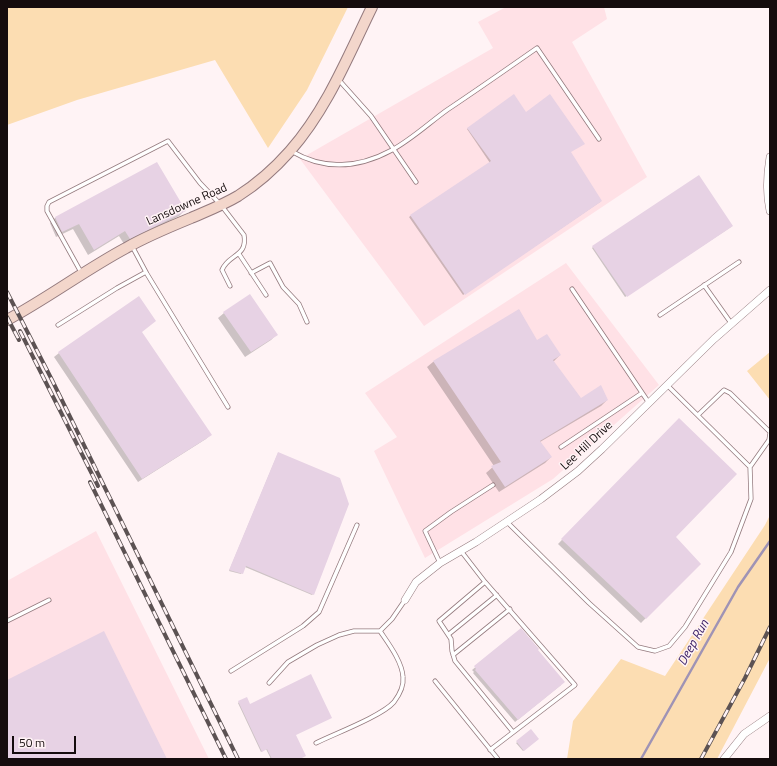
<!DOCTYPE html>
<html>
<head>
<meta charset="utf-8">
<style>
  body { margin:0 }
  #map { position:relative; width:777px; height:766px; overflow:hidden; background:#fff3f5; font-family:"Titillium Web",sans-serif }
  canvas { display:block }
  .frame { position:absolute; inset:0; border:8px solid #150c0d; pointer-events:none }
  .scale { position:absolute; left:12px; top:736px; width:64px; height:18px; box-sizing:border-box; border:2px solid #150c0d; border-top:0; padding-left:5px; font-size:12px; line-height:14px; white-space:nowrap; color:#150c0d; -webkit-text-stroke:3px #fff3f5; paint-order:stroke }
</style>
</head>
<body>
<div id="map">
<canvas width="777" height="766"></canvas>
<div class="frame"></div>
<div class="scale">50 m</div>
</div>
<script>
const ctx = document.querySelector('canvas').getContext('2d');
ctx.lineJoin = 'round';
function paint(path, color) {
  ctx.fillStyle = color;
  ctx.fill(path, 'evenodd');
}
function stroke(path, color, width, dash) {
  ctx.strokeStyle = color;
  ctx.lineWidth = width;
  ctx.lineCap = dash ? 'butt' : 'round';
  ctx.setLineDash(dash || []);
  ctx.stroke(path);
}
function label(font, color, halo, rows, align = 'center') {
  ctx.font = font + ' "Titillium Web",sans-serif';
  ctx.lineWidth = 3;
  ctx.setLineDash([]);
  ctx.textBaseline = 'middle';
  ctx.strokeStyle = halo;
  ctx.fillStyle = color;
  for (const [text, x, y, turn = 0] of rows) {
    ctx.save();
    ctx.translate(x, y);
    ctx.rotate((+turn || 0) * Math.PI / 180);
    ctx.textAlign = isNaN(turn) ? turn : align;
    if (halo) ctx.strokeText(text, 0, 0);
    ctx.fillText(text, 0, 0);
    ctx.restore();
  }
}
const built = new Path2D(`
  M506 7H604L607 19 572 42 647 177 424 326 300 159 493 48 478 22Z
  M566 263 659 385 553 479 425 558 374 451 397 437 365 393Z
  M96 531 209 759H7V581Z`);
const green = new Path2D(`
  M7 7H348L307 90 268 148 215 60 77 100 7 125Z
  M770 352V400L747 371Z
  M770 515V658L717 759H567L573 721 621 659 665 676 765 525Z`);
const shadow = new Path2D(`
  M525 113 570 153 600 202 463 295 409 217 490 163 467 129 468 128Z
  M184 211 179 216 124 244 119 236 88 255 73 229 56 237 50 223 55 218Z
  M731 227 625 297 592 248 593 247Z
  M519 310 536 341 560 355 553 362 581 399 607 400 601 406 540 442 551 457 545 463 499 492 486 473 494 466 427 367 433 362Z
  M224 313 277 334 271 340 245 357 218 318Z
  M59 353 210 435 206 439 138 482 54 357Z
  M679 419 675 537 699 564 641 623 558 544Z
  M278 453 313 594 312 595 245 567 241 574 229 571Z
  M521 629 561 685 515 722 473 673 474 672 472 670Z
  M239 702 250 705 295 735 299 759H271L266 749 261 752 238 703Z
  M531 731 537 739 523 751 516 743Z`);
const stream = new Path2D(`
  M641 759 738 587 770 541`);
const building = new Path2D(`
  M514 94 526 112 550 94 585 144 571 152 602 201 465 295 410 215 491 161 467 128Z
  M157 162 186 211 130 239 125 231 94 250 79 224 62 232 55 217Z
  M699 175 733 226 627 297 592 246Z
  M250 294 278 335 251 352 223 312Z
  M139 296 156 321 142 332 212 435 142 479 58 352Z
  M519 309 537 340 547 334 561 355 553 360 581 398 601 385 608 400 540 441 552 457 505 487 491 466 501 462 433 361Z
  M679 418 737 474 676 537 701 564 646 619 561 539Z
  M278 452 340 478 349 504 314 595 246 566 243 574 229 570Z
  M521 628 539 649 538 650 565 682 518 720 475 670 476 669 474 666Z
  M104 631 167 759H7V680Z
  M311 674 332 718 296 735 306 756 300 759H272L267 749 262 752 238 701 247 697 250 704Z
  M531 729 539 739 524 751 516 741Z`);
const lane = new Path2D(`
  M338 79 371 116 416 182
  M291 151C325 171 359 168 392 150 412 139 429 123 447 110 477 90 507 69 537 48L599 139
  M132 246 147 274 228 407
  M239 254 266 295
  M251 273 270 263 283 287 299 304 307 322
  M82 274 47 211V206L49 202 168 141 200 183 221 205 244 235C248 257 228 254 222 270L230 286
  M704 285 731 323
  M572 289 649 403
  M660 315 739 262
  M58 325 117 288 146 272
  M698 415 724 390 730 393 770 432
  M561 447 642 393
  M750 467 769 440 770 433
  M507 522 589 603 638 647 655 651 669 646 685 627 731 552 751 499 750 467 667 385
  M461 551 485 582 575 685 490 750
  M440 563 425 531 451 512 493 485
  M485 582 439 621 451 639 452 651 455 661 513 732
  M7 621 49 600
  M449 634 497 595
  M453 655 510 609
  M231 671 303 626 319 612 357 525
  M435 681 498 759
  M269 683 288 662 317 645 339 635 354 631H380
  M316 743C334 734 382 716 394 702 400 694 404 686 403 677 402 661 388 643 380 631L392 619 405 600`);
const street = new Path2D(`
  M770 157C767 175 766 193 770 211
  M405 600 416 582 440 563 476 542 541 499 578 471 602 449 714 339 770 290
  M724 759 744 734 770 716`);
const secondary = new Path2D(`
  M7 320C48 298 85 270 126 248 147 236 169 227 191 218 207 211 223 205 238 196 257 184 275 168 290 151 327 109 348 56 372 7`);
const rail = new Path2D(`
  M7 292 52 380 238 759
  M7 317 19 340
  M20 331 98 486
  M90 482 226 759
  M701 759 745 678 770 627`);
const streetNames = [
  ["Lansdowne Road",187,205,-24],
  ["Lee Hill Drive",587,446,-43]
];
const waterNames = [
  ["Deep Run",694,643,-61]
];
paint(built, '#ffe1e6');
paint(green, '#fcddb2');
paint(shadow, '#0003');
stroke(stream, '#9f93b5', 2.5);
paint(building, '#e7d2e4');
stroke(lane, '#947a7e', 5);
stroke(street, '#947a7e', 8);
stroke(secondary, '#947a7e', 12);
stroke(lane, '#fff', 3.5);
stroke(street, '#fff', 7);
stroke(secondary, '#f3d6cb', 10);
stroke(rail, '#5c5253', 4);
stroke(rail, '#fff3f5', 2.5, [8]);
label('12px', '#150c0d', '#fff3f5', streetNames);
label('italic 13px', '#3f2569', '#fff3f5', waterNames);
</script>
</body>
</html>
